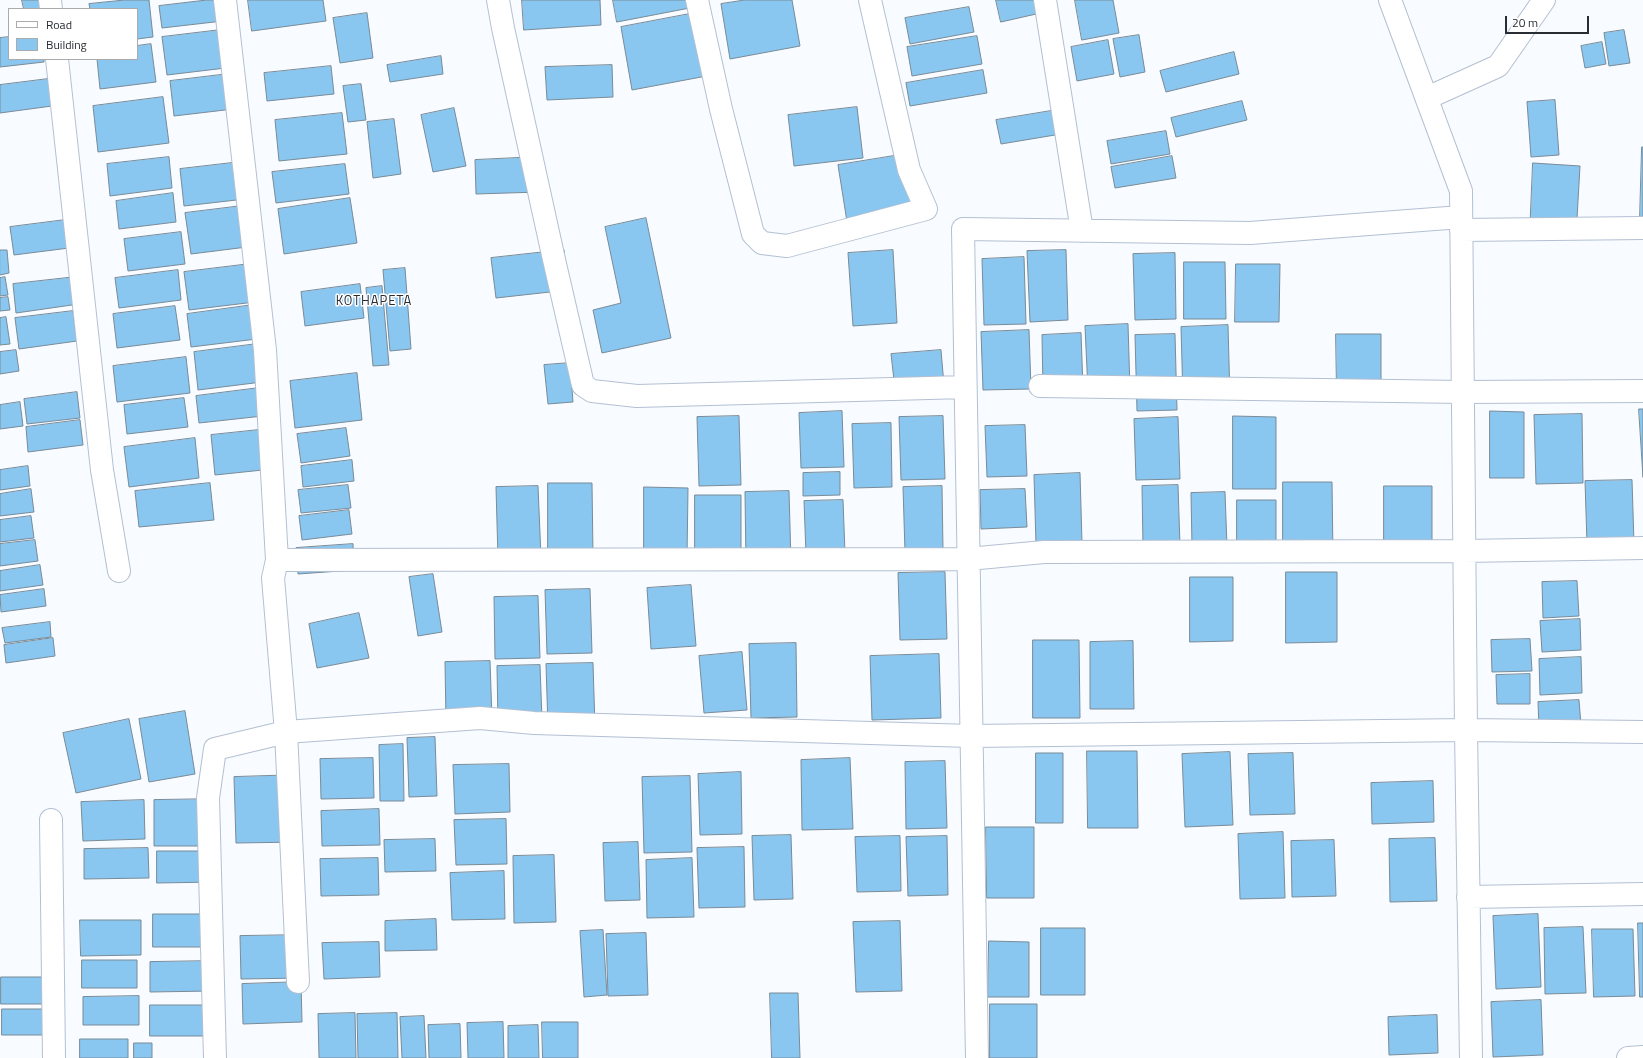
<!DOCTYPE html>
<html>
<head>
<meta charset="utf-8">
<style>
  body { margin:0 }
  #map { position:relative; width:1643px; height:1058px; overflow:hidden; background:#f8fbff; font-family:"Titillium Web",sans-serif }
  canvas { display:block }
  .legend { position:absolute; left:8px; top:8px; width:130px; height:52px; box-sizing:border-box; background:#fff; border:1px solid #a9abae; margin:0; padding:5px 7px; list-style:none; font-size:12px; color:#282d34 }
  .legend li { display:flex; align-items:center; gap:8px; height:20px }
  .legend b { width:20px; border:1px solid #a9abae }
  .scale { position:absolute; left:1505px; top:16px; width:84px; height:18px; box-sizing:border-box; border:2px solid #282d34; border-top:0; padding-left:5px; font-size:12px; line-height:14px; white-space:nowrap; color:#282d34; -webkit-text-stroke:3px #fff; paint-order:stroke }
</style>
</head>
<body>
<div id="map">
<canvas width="1643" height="1058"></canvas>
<ul class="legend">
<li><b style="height:5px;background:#fff"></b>Road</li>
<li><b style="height:11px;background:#89c6f0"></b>Building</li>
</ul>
<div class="scale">20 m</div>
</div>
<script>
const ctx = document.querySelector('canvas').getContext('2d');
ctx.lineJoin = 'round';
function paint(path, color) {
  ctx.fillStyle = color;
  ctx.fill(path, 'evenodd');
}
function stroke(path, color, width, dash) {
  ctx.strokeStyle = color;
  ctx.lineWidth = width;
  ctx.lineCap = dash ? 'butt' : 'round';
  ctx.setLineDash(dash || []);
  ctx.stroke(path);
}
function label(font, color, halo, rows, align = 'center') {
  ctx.font = font + ' "Titillium Web",sans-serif';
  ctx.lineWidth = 3;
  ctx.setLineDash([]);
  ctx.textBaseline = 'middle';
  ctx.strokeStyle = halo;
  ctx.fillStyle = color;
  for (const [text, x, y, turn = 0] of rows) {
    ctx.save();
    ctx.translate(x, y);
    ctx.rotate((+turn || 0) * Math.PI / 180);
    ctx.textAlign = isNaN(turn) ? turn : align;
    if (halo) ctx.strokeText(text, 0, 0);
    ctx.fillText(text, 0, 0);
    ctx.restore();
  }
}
const building = new Path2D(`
  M22 0H57L58 9H24Z
  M125 0H149L153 37 137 39V9H90L89 4Z
  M207 0H220L223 21 162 28 159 6Z
  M248 0H323L326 21 252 31Z
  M522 0H600L601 25 524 30Z
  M613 0H694L695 7 617 22Z
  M745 0H792L800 46 730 59 721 4Z
  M996 0H1042L1045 12 1001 22Z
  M1075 0H1113L1119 33 1082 40Z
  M969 7 974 32 910 44 905 18Z
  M700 12 712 75 632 90 621 27Z
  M367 13 373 58 340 63 333 18Z
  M229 29 234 67 167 75 162 37Z
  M1624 30 1630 63 1609 66 1604 33Z
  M1139 35 1145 72 1120 77 1113 39Z
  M977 36 982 64 912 76 907 47Z
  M9 37V59H44V62L0 67V38Z
  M1108 40 1114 74 1077 81 1071 47Z
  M1602 42 1606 64 1585 68 1581 46Z
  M151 44 156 82 100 89 97 59H137V46Z
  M1234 52 1239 74 1166 92 1160 71Z
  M441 56 443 74 390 82 387 65Z
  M612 65 613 97 547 100 545 67Z
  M331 66 334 94 267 101 264 73Z
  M983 70 987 93 910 106 906 83Z
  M237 73 242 108 174 116 170 81Z
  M48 79 52 106 0 113V85Z
  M361 84 366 120 348 122 343 86Z
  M163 97 169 143 98 152 93 106Z
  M1555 100 1559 155 1531 157 1527 102Z
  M1242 101 1247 120 1176 137 1171 118Z
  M857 107 863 158 794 166 788 115Z
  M454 108 466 166 433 172 421 115Z
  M1069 108 1073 132 1001 144 996 120Z
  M342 113 347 154 279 161 275 120Z
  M394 119 401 174 373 178 367 122Z
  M1166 131 1170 154 1111 164 1107 141Z
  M1642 147H1643V218H1640Z
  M906 154 914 207 848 228 838 165Z
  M1172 156 1176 178 1115 188 1111 167Z
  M169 157 172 188 110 196 107 164Z
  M538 157 539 192 476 194 475 160Z
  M249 161 254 198 184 206 180 169Z
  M1533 163 1580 166 1576 236 1530 234Z
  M345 164 349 194 276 203 272 172Z
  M173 193 176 222 119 229 116 201Z
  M350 198 357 243 284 254 278 209Z
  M258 204 263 245 191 254 185 213Z
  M646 218 671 338 602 353 593 310 621 303 605 227Z
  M73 219 77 247 14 255 10 227Z
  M181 232 185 264 128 271 124 239Z
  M0 250H7L9 273 0 275Z
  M564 250 568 290 496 298 491 258Z
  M893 250 897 323 853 326 848 253Z
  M1066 250 1068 320 1030 322 1027 251Z
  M1175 253 1176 319 1135 320 1133 254Z
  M1024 257 1026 324 984 325 982 259Z
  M1184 262H1225L1226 319H1184Z
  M250 264 255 302 189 310 184 272Z
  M1236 264H1280L1279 322H1235Z
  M405 268 411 349 390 351 383 270Z
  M178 270 181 300 119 308 115 278Z
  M5 277 8 295 0 296V278Z
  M76 277 79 304 16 313 13 284Z
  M360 284 364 318 305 326 301 292Z
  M382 286 389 365 373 366 366 288Z
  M8 297 10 310 0 311V298Z
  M253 305 257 339 191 347 187 314Z
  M175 306 180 340 117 348 113 314Z
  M73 311 77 341 19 349 15 318Z
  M6 317 10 344 0 345V318Z
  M1128 324 1130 390 1088 391 1085 326Z
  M1228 325 1230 398 1183 399 1181 327Z
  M1029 330 1031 389 983 390 981 332Z
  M1081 333 1083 388 1043 390 1042 335Z
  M1175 334 1177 410 1137 411 1135 335Z
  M1336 334H1381V395H1337Z
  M257 344 262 382 198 390 194 352Z
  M16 350 19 371 0 374V352Z
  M941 350 944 385 895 389 891 354Z
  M186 357 190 393 117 402 113 366Z
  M570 363 573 402 548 404 544 365Z
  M357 373 362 420 295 428 290 381Z
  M259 388 263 416 199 423 196 396Z
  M77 392 80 418 27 424 24 399Z
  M184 398 188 427 127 434 124 405Z
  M20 402 23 426 0 429V405Z
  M1639 409H1643V477Z
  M842 411 844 467 801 468 799 413Z
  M1490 411 1524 412V478H1490Z
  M1582 414 1583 483 1536 484 1534 415Z
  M739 416 741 485 699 486 697 417Z
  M943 416 945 479 901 480 899 417Z
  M1233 416 1276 417V489H1233Z
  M1178 417 1180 479 1136 480 1134 419Z
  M80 420 83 445 28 452 26 427Z
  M891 423 892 487 854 488 852 424Z
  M1025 425 1027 476 987 477 985 426Z
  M278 428 282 468 215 475 211 435Z
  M346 428 350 456 301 463 297 434Z
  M195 438 199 478 129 487 124 447Z
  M352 460 354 481 303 487 301 466Z
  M28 466 30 486 0 490V470Z
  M840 472V495L803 496V473Z
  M1080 473 1082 543 1036 545 1034 475Z
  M1632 480 1634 543 1587 544 1585 481Z
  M1283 482H1332L1333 557H1283Z
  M210 483 214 520 139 527 135 491Z
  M548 483H592L593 555H548Z
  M348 485 351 508 301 513 298 490Z
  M1178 485 1180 546 1143 547 1142 486Z
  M538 486 541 557 498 559 496 487Z
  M942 486 943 550 905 552 903 487Z
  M1384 486H1432V561H1384Z
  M644 487 688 488 687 557H644Z
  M31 489 34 512 0 516V494Z
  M1025 489 1027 527 981 529 980 490Z
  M789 491 791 563 746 564 745 492Z
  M1225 492 1227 546 1192 547 1191 493Z
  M695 495H741V564H695Z
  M843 500 845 553 806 554 804 501Z
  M1237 500H1276V557H1237Z
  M349 510 352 534 302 540 299 516Z
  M31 516 34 538 0 542V520Z
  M35 540 38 561 0 566V544Z
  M353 544 354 570 298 574 296 548Z
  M40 565 43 585 0 591V571Z
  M945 572 947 639 900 640 898 573Z
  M1286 572H1337V642L1286 643Z
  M433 574 442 632 418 636 409 577Z
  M1190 577H1233V641L1190 642Z
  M1577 581 1579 616 1543 618 1542 582Z
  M691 585 696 646 651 649 647 588Z
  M44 589 46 606 1 612 0 595Z
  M590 589 592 653 547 654 545 590Z
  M538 596 540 658 495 659 494 597Z
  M359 613 369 658 317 668 309 624Z
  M1580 619 1581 650 1542 652 1540 621Z
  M50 622 51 637 5 643 2 628Z
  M53 638 55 656 6 663 4 645Z
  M1530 639 1532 671 1492 672 1491 640Z
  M1033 640H1079L1080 718H1033Z
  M1133 641 1134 709H1090V642Z
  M796 643 797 717 751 718 749 644Z
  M742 652 747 710 704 713 699 656Z
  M939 654 941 718 872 720 870 656Z
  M1581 657 1582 693 1540 695 1539 659Z
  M490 661 492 719 446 720 445 662Z
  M593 663 595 727 548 728 546 664Z
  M540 665 542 720 498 722 497 666Z
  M1530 674V704H1497L1496 675Z
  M1579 700 1581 725 1539 727 1538 702Z
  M185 711 195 774 149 782 139 719Z
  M129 719 141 779 76 793 63 733Z
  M435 737 437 796 409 797 407 738Z
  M403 744 404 801H380L379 745Z
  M1087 751H1137L1138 828H1088Z
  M1230 752 1233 825 1185 827 1182 754Z
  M1036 753H1063V823H1036Z
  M1293 753 1295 814 1250 815 1248 754Z
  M373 758 374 798 321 799 320 759Z
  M850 758 853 829 802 830 801 760Z
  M945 761 947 828 906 829 905 762Z
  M509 764 510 812 455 814 453 765Z
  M741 772 742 834 700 835 698 774Z
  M299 775 301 842 236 843 234 777Z
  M690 776 692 852 644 853 642 777Z
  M1433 781 1434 822 1372 824 1371 783Z
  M219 799 220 846H154V800Z
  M144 800 145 839 83 841 81 802Z
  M379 809 380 845 322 846 321 811Z
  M506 819 507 864 456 865 454 820Z
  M986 827H1034V898H987Z
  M1283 832 1285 898 1240 899 1238 834Z
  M791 835 793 899 754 900 752 836Z
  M900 836 901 891 857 892 855 837Z
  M947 836 948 895 908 896 906 837Z
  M1435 838 1437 901 1390 902 1389 839Z
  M435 839 436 871 385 872 384 840Z
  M1334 840 1336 896 1292 897 1291 841Z
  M638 842 640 900 605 901 603 843Z
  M744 847 745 907 699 908 697 848Z
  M148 848 149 878 84 879V849Z
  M157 851H216V882L157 883Z
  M554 855 556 922 514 923 513 856Z
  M378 858 379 895 321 896 320 859Z
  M692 858 694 917 647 918 646 860Z
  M504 871 505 919 452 920 450 873Z
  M153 914H212V947H153Z
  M1538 914 1541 987 1496 989 1493 916Z
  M436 919 437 950 385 951V921Z
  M80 920H141V955L81 956Z
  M900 921 902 991 856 992 853 922Z
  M1638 923H1643V997H1640Z
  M1583 927 1586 993 1545 994 1544 928Z
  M1041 928H1085V995H1041Z
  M1592 929H1633L1635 996 1594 997Z
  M603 930 607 995 584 997 580 931Z
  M646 933 648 995 608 996 606 934Z
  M302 935 304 978 241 979 240 936Z
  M989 941 1029 942V997H988Z
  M379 942 380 977 324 979 322 943Z
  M82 960H137V988H82Z
  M212 961V991L150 992V962Z
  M1 977H62V1004H1Z
  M301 982 302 1022 243 1024 242 984Z
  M770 993H798L800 1058H772Z
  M139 996V1025H83V997Z
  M1541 1000 1543 1055 1493 1057 1491 1002Z
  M990 1004H1037V1058H990Z
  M150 1005H210V1036H150Z
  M2 1009H61V1035H2Z
  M355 1013 356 1058H319L318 1014Z
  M397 1013 398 1058H358L357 1014Z
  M1437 1015 1438 1053 1389 1055 1388 1017Z
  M424 1016 426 1058H402L400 1017Z
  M503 1022 504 1058H468L467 1023Z
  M542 1022H578V1058H543Z
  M460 1024 461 1058H429L428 1025Z
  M538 1025 539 1058H508V1026Z
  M80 1039H128V1058H80Z
  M134 1043H152V1058H134Z`);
const minor = new Path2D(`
  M50 0 51 9
  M225 0 265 350 277 560 273 578 286 732 298 982
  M498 0 503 28 555 264 583 385 592 391 637 396 965 387
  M697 0 721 109 753 234 762 243 787 246 926 209 909 170 870 0
  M1045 0 1082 231
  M1390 0 1461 191 1466 730 1471 1058
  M57 59 102 470 119 571
  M1427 98 1498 66 1544 0
  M1461 230 1643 228
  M1040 386 1463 392 1643 391
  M277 560 968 559 1044 552 1464 551 1643 548
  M51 820 54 1058
  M1468 897 1643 894
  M215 1058 208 798 215 749 286 732 480 718 534 723 971 736 1466 730 1643 732
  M977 1058 963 229 1250 233 1461 217
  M1628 1058 1643 1057`);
const neighbourhoodNames = [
  ["KOTHAPETA",374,302]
];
paint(building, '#89c6f0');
stroke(building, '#788b98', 1);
stroke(minor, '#b3c0d2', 24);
stroke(minor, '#fff', 22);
ctx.letterSpacing = '1px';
label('13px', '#282d34', '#fff', neighbourhoodNames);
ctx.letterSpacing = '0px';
</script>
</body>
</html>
